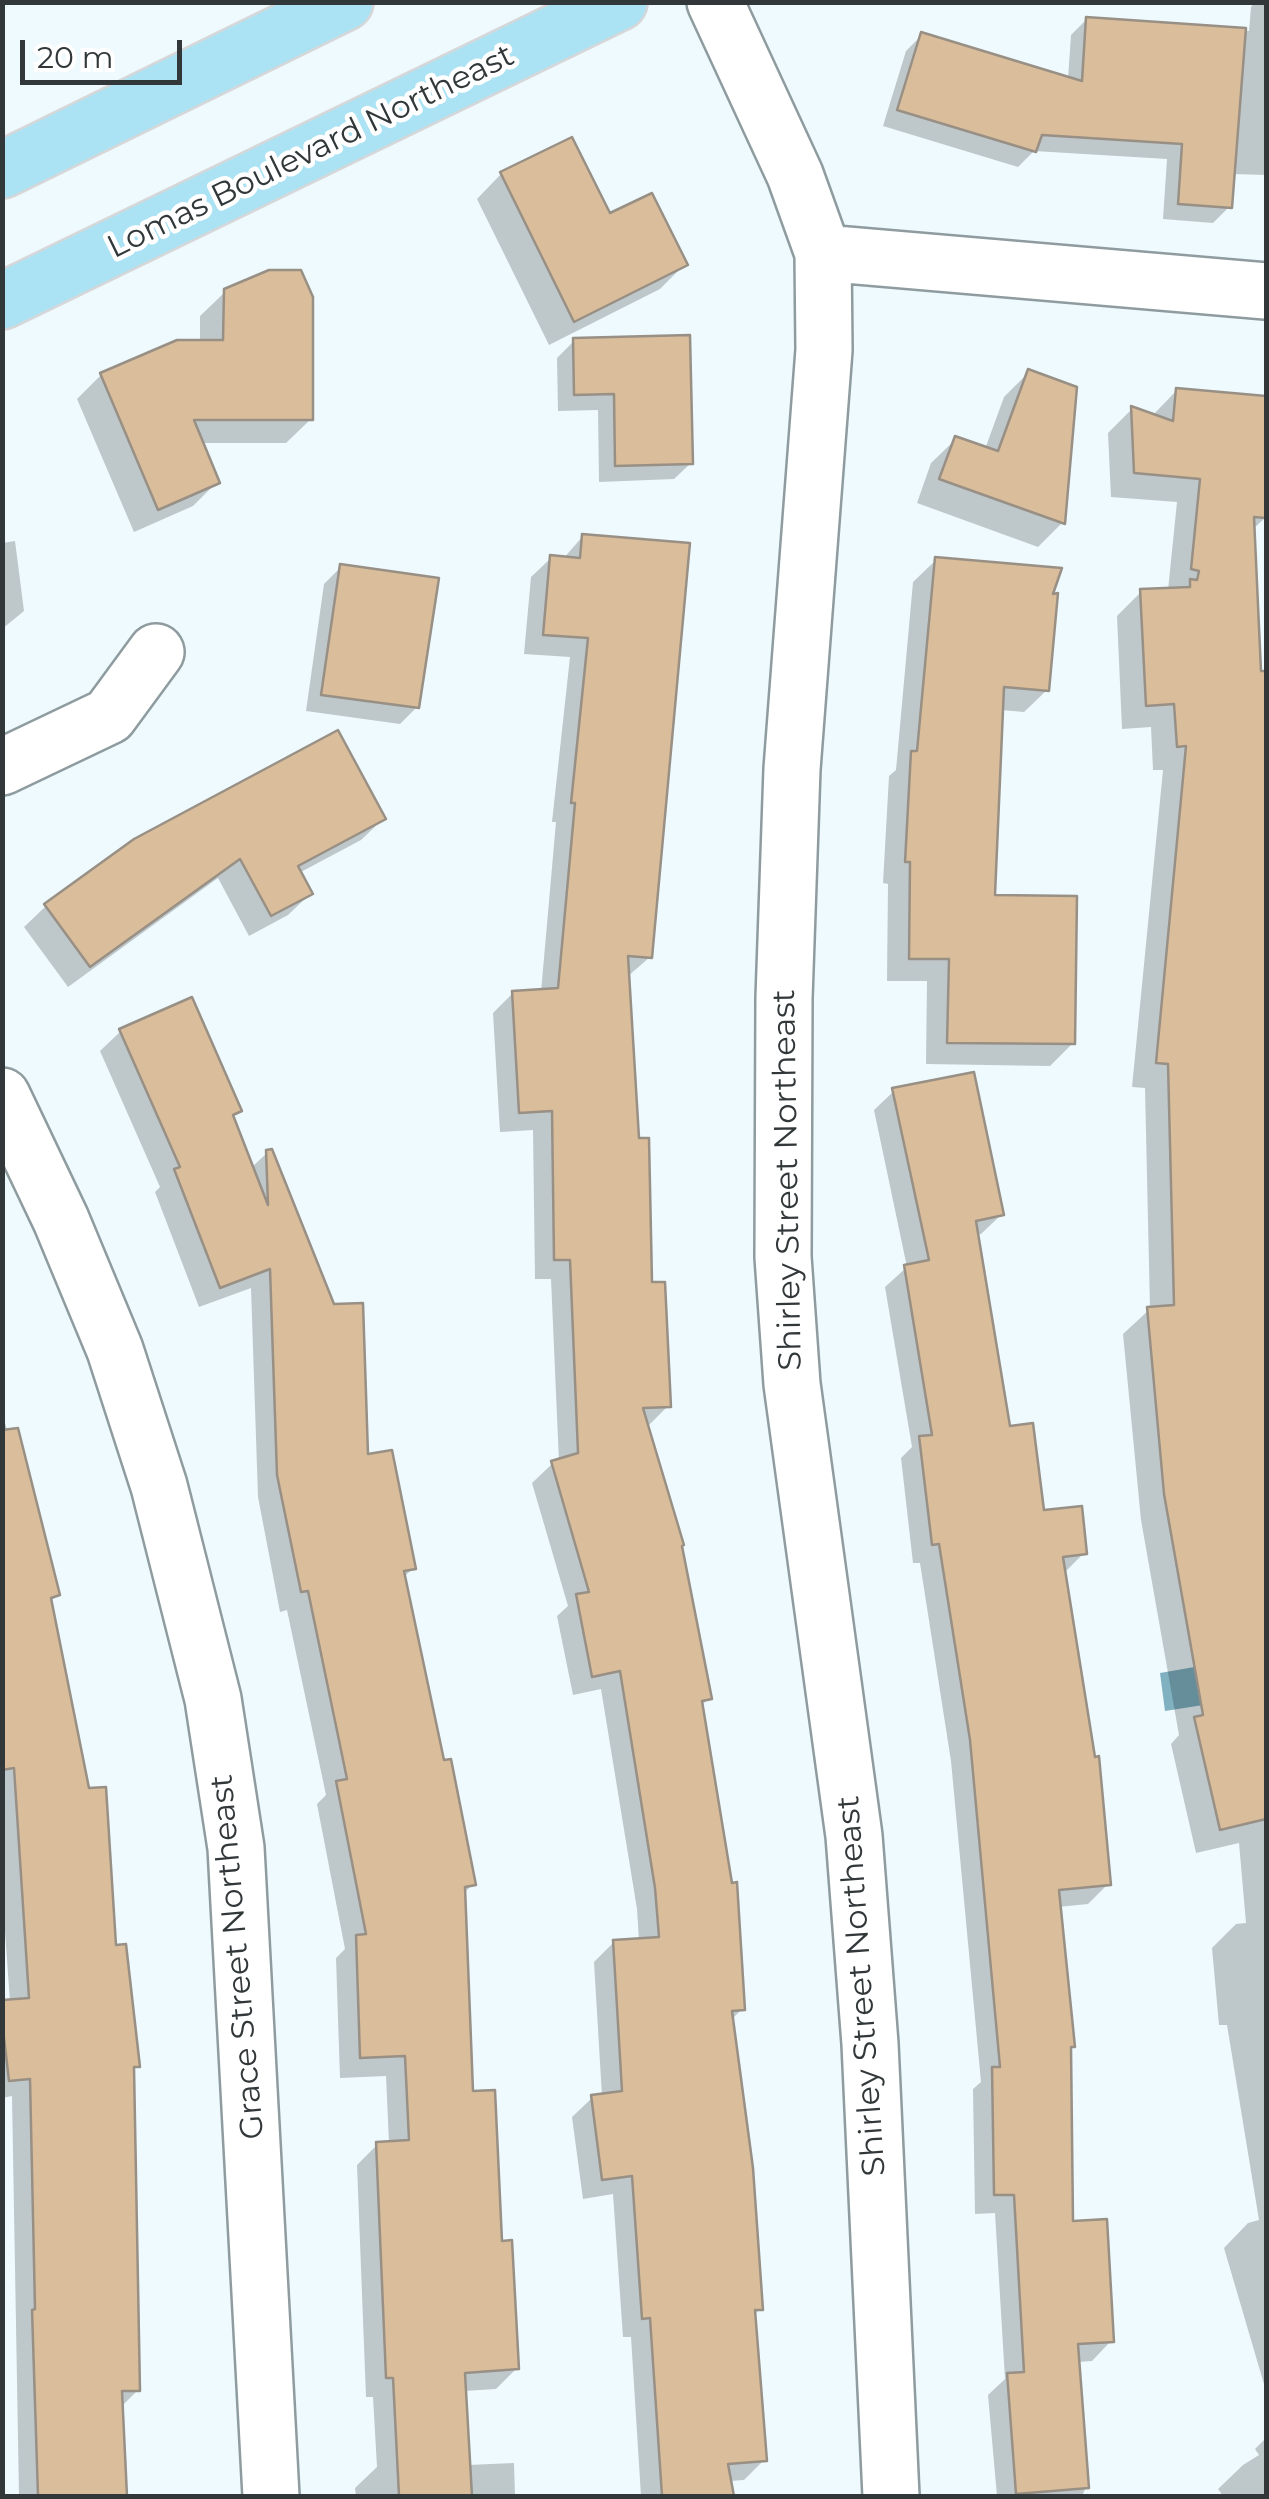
<!DOCTYPE html>
<html>
<head>
<meta charset="utf-8">
<style>
  body { margin:0 }
  #map { position:relative; width:1269px; height:2499px; overflow:hidden; background:#eefafe; font-family:Montserrat,sans-serif }
  canvas { display:block }
  .frame { position:absolute; inset:0; border:5px solid #32383a; pointer-events:none }
  .scale { position:absolute; left:20px; top:40px; width:162px; height:45px; box-sizing:border-box; border:5px solid #32383a; border-top:0; padding-left:12px; font-size:30px; line-height:35px; white-space:nowrap; color:#32383a; -webkit-text-stroke:8px #fff; paint-order:stroke }
</style>
</head>
<body>
<div id="map">
<canvas width="1269" height="2499"></canvas>
<div class="frame"></div>
<div class="scale">20 m</div>
</div>
<script>
const ctx = document.querySelector('canvas').getContext('2d');
ctx.lineJoin = 'round';
function paint(path, color) {
  ctx.fillStyle = color;
  ctx.fill(path, 'evenodd');
}
function stroke(path, color, width, dash) {
  ctx.strokeStyle = color;
  ctx.lineWidth = width;
  ctx.lineCap = dash ? 'butt' : 'round';
  ctx.setLineDash(dash || []);
  ctx.stroke(path);
}
function label(font, color, halo, rows, align = 'center') {
  ctx.font = font + ' Montserrat,sans-serif';
  ctx.lineWidth = 9;
  ctx.setLineDash([]);
  ctx.textBaseline = 'middle';
  ctx.strokeStyle = halo;
  ctx.fillStyle = color;
  for (const [text, x, y, turn = 0] of rows) {
    ctx.save();
    ctx.translate(x, y);
    ctx.rotate((+turn || 0) * Math.PI / 180);
    ctx.textAlign = isNaN(turn) ? turn : align;
    if (halo) ctx.strokeText(text, 0, 0);
    ctx.fillText(text, 0, 0);
    ctx.restore();
  }
}
const water = new Path2D(`
  M1223 1662 1229 1701 1165 1711 1160 1673Z`);
const shadow = new Path2D(`
  M1255 2H1266V175L1232 174 1229 207 1213 223 1163 219 1167 159 1034 151 1018 167 883 126 906 51 922 35 1068 79 1071 35 1087 19 1249 31 1251 7Z
  M571 140 608 216 685 264 660 289 549 345 477 199 501 174Z
  M225 292 311 419 286 443H201L217 482 193 506 134 532 77 399 101 375 200 342V316Z
  M574 341 691 463 674 479 599 482 598 410 558 411 557 358Z
  M1029 372 1062 523 1038 547 917 503 931 463 956 439 985 449 1004 397Z
  M1177 390 1266 398V517L1252 530 1259 674 1266 673V2391L1224 2248 1248 2223 1259 2220 1227 2025H1219L1212 1948 1236 1924 1246 1923 1239 1843 1196 1853 1171 1744 1179 1735 1141 1520 1123 1334 1150 1309 1145 1088 1132 1087 1163 770H1153L1151 727 1122 729 1117 616 1141 592 1168 590 1177 502 1111 497 1108 433 1132 409 1152 416Z
  M583 536 650 957 627 977 649 1285 668 1406 648 1426 709 1698 700 1707 742 2009 731 2020 760 2309 753 2316 764 2460 744 2480 729 2481 732 2496H641L631 2337H623L613 2194 583 2199 572 2117 592 2098 602 2096 594 1962 614 1942 639 1941 637 1909 601 1689 573 1695 557 1616 568 1606 532 1483 552 1464 559 1462 551 1279H535L533 1130 500 1132 493 1013 513 993 541 992 556 822H552L570 657 524 654 531 577 551 558 563 559Z
  M15 541 24 611 2 629V543Z
  M936 560 1049 596 1047 690 1024 712 1001 710 992 898 1073 1043 1050 1066 926 1064 927 981H887L888 884 883 883 889 776 896 770 913 582Z
  M341 567 417 707 400 724 306 711 324 584Z
  M383 819 361 840 299 873 310 894 288 915 249 936 218 878 68 987 24 927 46 906Z
  M121 1031 239 1110 232 1117 251 1168 268 1152 366 1457 413 1568 403 1578 442 1763 473 1884 463 1894 471 2094 499 2244 517 2368 496 2389 464 2391 468 2465 514 2463 515 2496H356L355 2488 377 2467 373 2397H366L357 2165 378 2144 389 2143 386 2076 340 2078 336 1958 345 1949 317 1804 326 1795 287 1610 280 1612 258 1497 251 1288 199 1307 155 1192 160 1187 100 1051Z
  M894 1091 1001 1215 981 1234 976 1235 1008 1428 1041 1513 1084 1553 1063 1574 1108 1884 1088 1904 1058 1907 1069 2049 1071 2224 1111 2341 1092 2361 1077 2362 1086 2487 1082 2496H997L988 2395 1005 2379 995 2213 975 2214 973 2089 981 2082 951 1761 920 1563H913L901 1458 912 1447 885 1287 907 1267 874 1110Z
  M2 1413 57 1595 50 1602 137 2066 131 2072 138 2390 120 2408 125 2496H19L12 2096 2 2098V2003L10 2002 2 1889Z
  M1266 2438V2496H1223L1218 2489 1243 2465 1259 2455 1255 2449Z`);
const building = new Path2D(`
  M1086 17 1246 28 1232 208 1178 204 1182 144 1042 135 1036 152 897 110 921 32 1082 81Z
  M572 137 610 213 652 193 688 265 574 322 500 172Z
  M269 270H301L313 297V420H194L220 483 158 510 100 373 177 340H223L224 289Z
  M690 335 693 464 615 466 614 394 574 395 573 338Z
  M1028 369 1077 387 1065 524 939 479 955 436 998 451Z
  M1176 388 1266 396V518L1254 517 1261 671H1266V1819L1220 1830 1194 1717 1203 1715 1164 1494 1147 1307 1174 1305 1168 1064 1156 1063 1186 746 1177 747 1174 704 1146 706 1140 589 1190 587V579L1197 580 1199 571 1191 569 1200 479 1134 473 1131 406 1173 421Z
  M582 534 690 543 652 958 628 956 639 1138H649L652 1282H665L671 1407 643 1408 684 1545 682 1546 712 1699 702 1701 732 1883 737 1882 745 2010 732 2011 753 2168 763 2310H755L767 2461 728 2464 734 2496H662L650 2318 642 2319 632 2176 602 2180 591 2095 622 2091 613 1940 659 1937 655 1888 620 1671 592 1677 576 1594 589 1592 551 1461 578 1453 570 1260H554L552 1111 519 1113 512 991 558 988 575 803H571L588 638 543 635 550 555 580 558Z
  M935 557 1062 568 1053 594 1058 593 1049 691 1004 687 995 895 1077 896 1075 1044 947 1043 949 959H909L910 862H905L911 751H917Z
  M340 564 439 578 419 708 321 695Z
  M338 730 386 819 298 866 313 894 271 916 240 859 90 967 44 904 134 839Z
  M192 997 242 1111 233 1115 268 1205 266 1150 272 1149 334 1304 363 1303 368 1454 392 1450 416 1569 404 1571 444 1760 451 1759 476 1885 465 1887 473 2091 495 2090 502 2241 512 2240 519 2369 465 2373 472 2496H399L393 2378H386L376 2142 409 2140 405 2056 360 2058 356 1935 366 1934 336 1781 347 1779 308 1591 301 1592 277 1475 270 1269 220 1288 174 1169 180 1167 119 1029Z
  M974 1072 1004 1215 976 1221 1010 1426 1033 1423 1044 1510 1082 1506 1087 1554 1063 1557 1095 1757 1099 1756 1111 1885 1059 1890 1075 2047H1071L1073 2221 1107 2219 1114 2342 1078 2344 1089 2488 1016 2494 1007 2373 1024 2372 1014 2195H994L992 2067H1000L970 1740 939 1544 932 1545 919 1436 932 1435 904 1265 929 1260 892 1088Z
  M18 1428 60 1595 51 1598 89 1788 106 1787 116 1945 126 1944 140 2067H134L140 2391H122L127 2496H38L32 2310 35 2309 30 2079 9 2081 2 2021V2000L29 1998 14 1768 2 1770V1430Z`);
const minor = new Path2D(`
  M715 2 795 175 823 253 824 350 792 769 784 998 783 1257 792 1384 854 1836 870 2044 891 2496
  M823 253 1266 291
  M2 767 109 716 156 652
  M2 1096 61 1220 115 1350 159 1486 213 1699 236 1848 271 2496`);
const major = new Path2D(`
  M2 170 345 2
  M2 301 619 2`);
const streetNames = [
  ["Lomas Boulevard Northeast",311,152,-26],
  ["Shirley Street Northeast",788,1180,-91],
  ["Grace Street Northeast",238,1957,-95],
  ["Shirley Street Northeast",862,1986,-94]
];
paint(water, '#80b1c1');
paint(shadow, '#0003');
paint(building, '#dabd9a');
stroke(building, '#988f85', 2.5);
stroke(minor, '#8e9ca0', 60);
stroke(major, '#d6d7d8', 60);
stroke(minor, '#fff', 55);
stroke(major, '#abe3f4', 55);
label('32px', '#32383a', '#fff', streetNames);
</script>
</body>
</html>
